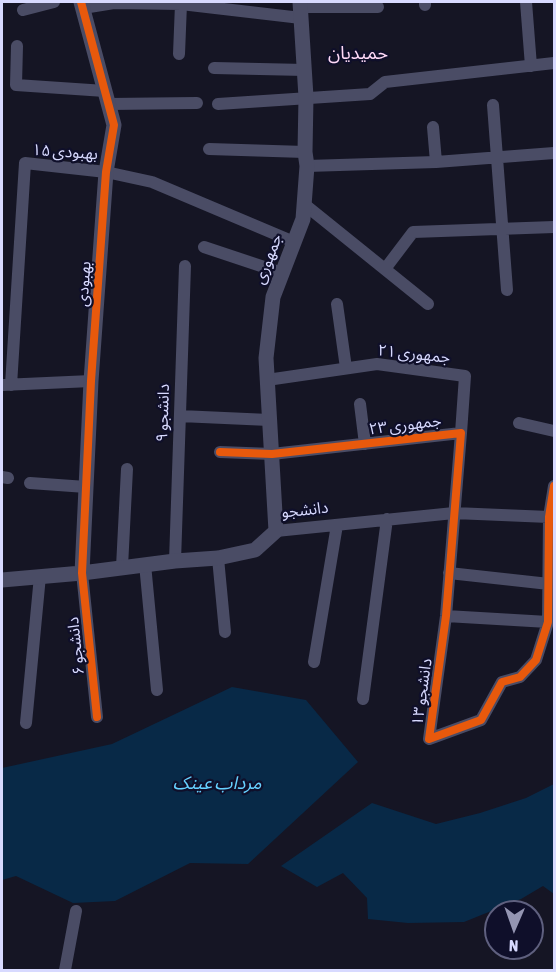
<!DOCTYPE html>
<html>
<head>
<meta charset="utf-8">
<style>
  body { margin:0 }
  #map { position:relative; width:556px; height:972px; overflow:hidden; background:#151524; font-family:"Asap Condensed",sans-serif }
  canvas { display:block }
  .frame { position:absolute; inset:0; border:3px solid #d8daff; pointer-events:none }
  .north { position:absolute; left:484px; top:900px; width:60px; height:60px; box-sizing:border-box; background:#0f0f2a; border:2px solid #5f607f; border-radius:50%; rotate:182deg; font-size:16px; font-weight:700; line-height:24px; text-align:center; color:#d8daff }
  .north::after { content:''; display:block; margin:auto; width:21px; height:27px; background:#9495b2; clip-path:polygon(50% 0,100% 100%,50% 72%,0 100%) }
</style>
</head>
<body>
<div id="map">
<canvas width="556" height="972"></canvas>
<div class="frame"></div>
<div class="north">N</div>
</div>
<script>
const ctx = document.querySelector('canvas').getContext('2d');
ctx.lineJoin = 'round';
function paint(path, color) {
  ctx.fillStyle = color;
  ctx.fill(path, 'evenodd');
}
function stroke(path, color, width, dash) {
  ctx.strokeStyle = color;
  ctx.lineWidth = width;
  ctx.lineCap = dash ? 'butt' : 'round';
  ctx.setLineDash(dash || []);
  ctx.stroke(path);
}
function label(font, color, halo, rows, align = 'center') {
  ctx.font = font + ' "Asap Condensed","Noto Sans Arabic",sans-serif';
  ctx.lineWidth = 4.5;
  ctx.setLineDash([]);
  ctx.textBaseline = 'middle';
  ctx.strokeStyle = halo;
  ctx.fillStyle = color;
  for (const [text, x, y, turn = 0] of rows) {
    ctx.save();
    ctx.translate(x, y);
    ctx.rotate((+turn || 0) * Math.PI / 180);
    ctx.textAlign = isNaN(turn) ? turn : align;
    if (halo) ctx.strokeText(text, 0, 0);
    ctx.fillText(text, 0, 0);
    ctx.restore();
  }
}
const water = new Path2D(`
  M232 687 306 700 358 762 248 864 190 863 115 901 73 903 16 876 2 880V768L112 744Z
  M554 784V894L543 886 521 899 464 922 408 923 368 919 367 898 343 873 317 887 281 866 372 803 436 824 480 813 526 798Z`);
const minor = new Path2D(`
  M526 2 531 66
  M425 5V2
  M301 7H378
  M83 8 114 3 181 4 301 18
  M23 10 54 2
  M17 46 16 85 105 91
  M179 54 181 4
  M214 68 305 70
  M109 104 197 103
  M218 104 370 94 385 82 554 63
  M493 105 507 290
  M433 127 436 162
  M209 149 305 152
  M307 166 436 162 554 153
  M304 204 428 304
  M204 247 282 273
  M385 269 413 232 554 227
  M337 304 346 368
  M267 380 377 364 465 376 461 433
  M2 385 91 381
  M11 385 25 163 106 172 152 182 294 242
  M360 404 365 444
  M180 416 269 420
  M519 423 554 431
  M220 452 272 454 461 433 446 616 429 739 481 720 502 682 520 677 536 660 548 622 549 517 554 486
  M2 477 8 478
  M30 483 86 487
  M276 531 454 513 549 517
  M218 558 225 632
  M175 561 185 266
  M145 564 157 690
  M122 567 127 469
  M82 573 97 717
  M449 573 549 584
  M446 616 548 622
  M314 662 337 525
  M363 699 387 519
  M26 723 40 576
  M65 970 76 911`);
const tertiary = new Path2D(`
  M81 2 114 125 106 172 91 381 82 573
  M2 580 82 573 175 561 218 558 255 550 276 531 266 358 273 297 303 219 307 166 305 152 306 97 300 2`);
const cycleway = new Path2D(`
  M81 2 114 125 106 172 91 381 82 573 97 717
  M220 452 272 454 461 433 446 616 429 739 481 720 502 682 520 677 536 660 548 622 549 517 554 486`);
const streetNames = [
  ["بهبودی ۱۵",65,152,4],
  ["جمهوری",268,259,-69],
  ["بهبودی",84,284,-86],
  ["جمهوری ۲۱",414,354,6],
  ["دانشجو ۹",163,413,-88],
  ["جمهوری ۲۳",405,425,-7],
  ["دانشجو",305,510,-6],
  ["دانشجو ۶",76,646,-96],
  ["دانشجو ۱۳",422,692,-82]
];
const neighbourhoodNames = [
  ["حمیدیان",358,53]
];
const waterNames = [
  ["مرداب عینک",217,783]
];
paint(water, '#082947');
stroke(minor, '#4a4c65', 12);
stroke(tertiary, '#4a4c65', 15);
stroke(cycleway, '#e8590c', 8);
label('16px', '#d8daff', '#0f0f2a', streetNames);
label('18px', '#ffdaf8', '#0f0f2a', neighbourhoodNames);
label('italic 18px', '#66d1ff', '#0f0f2a', waterNames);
</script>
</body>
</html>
